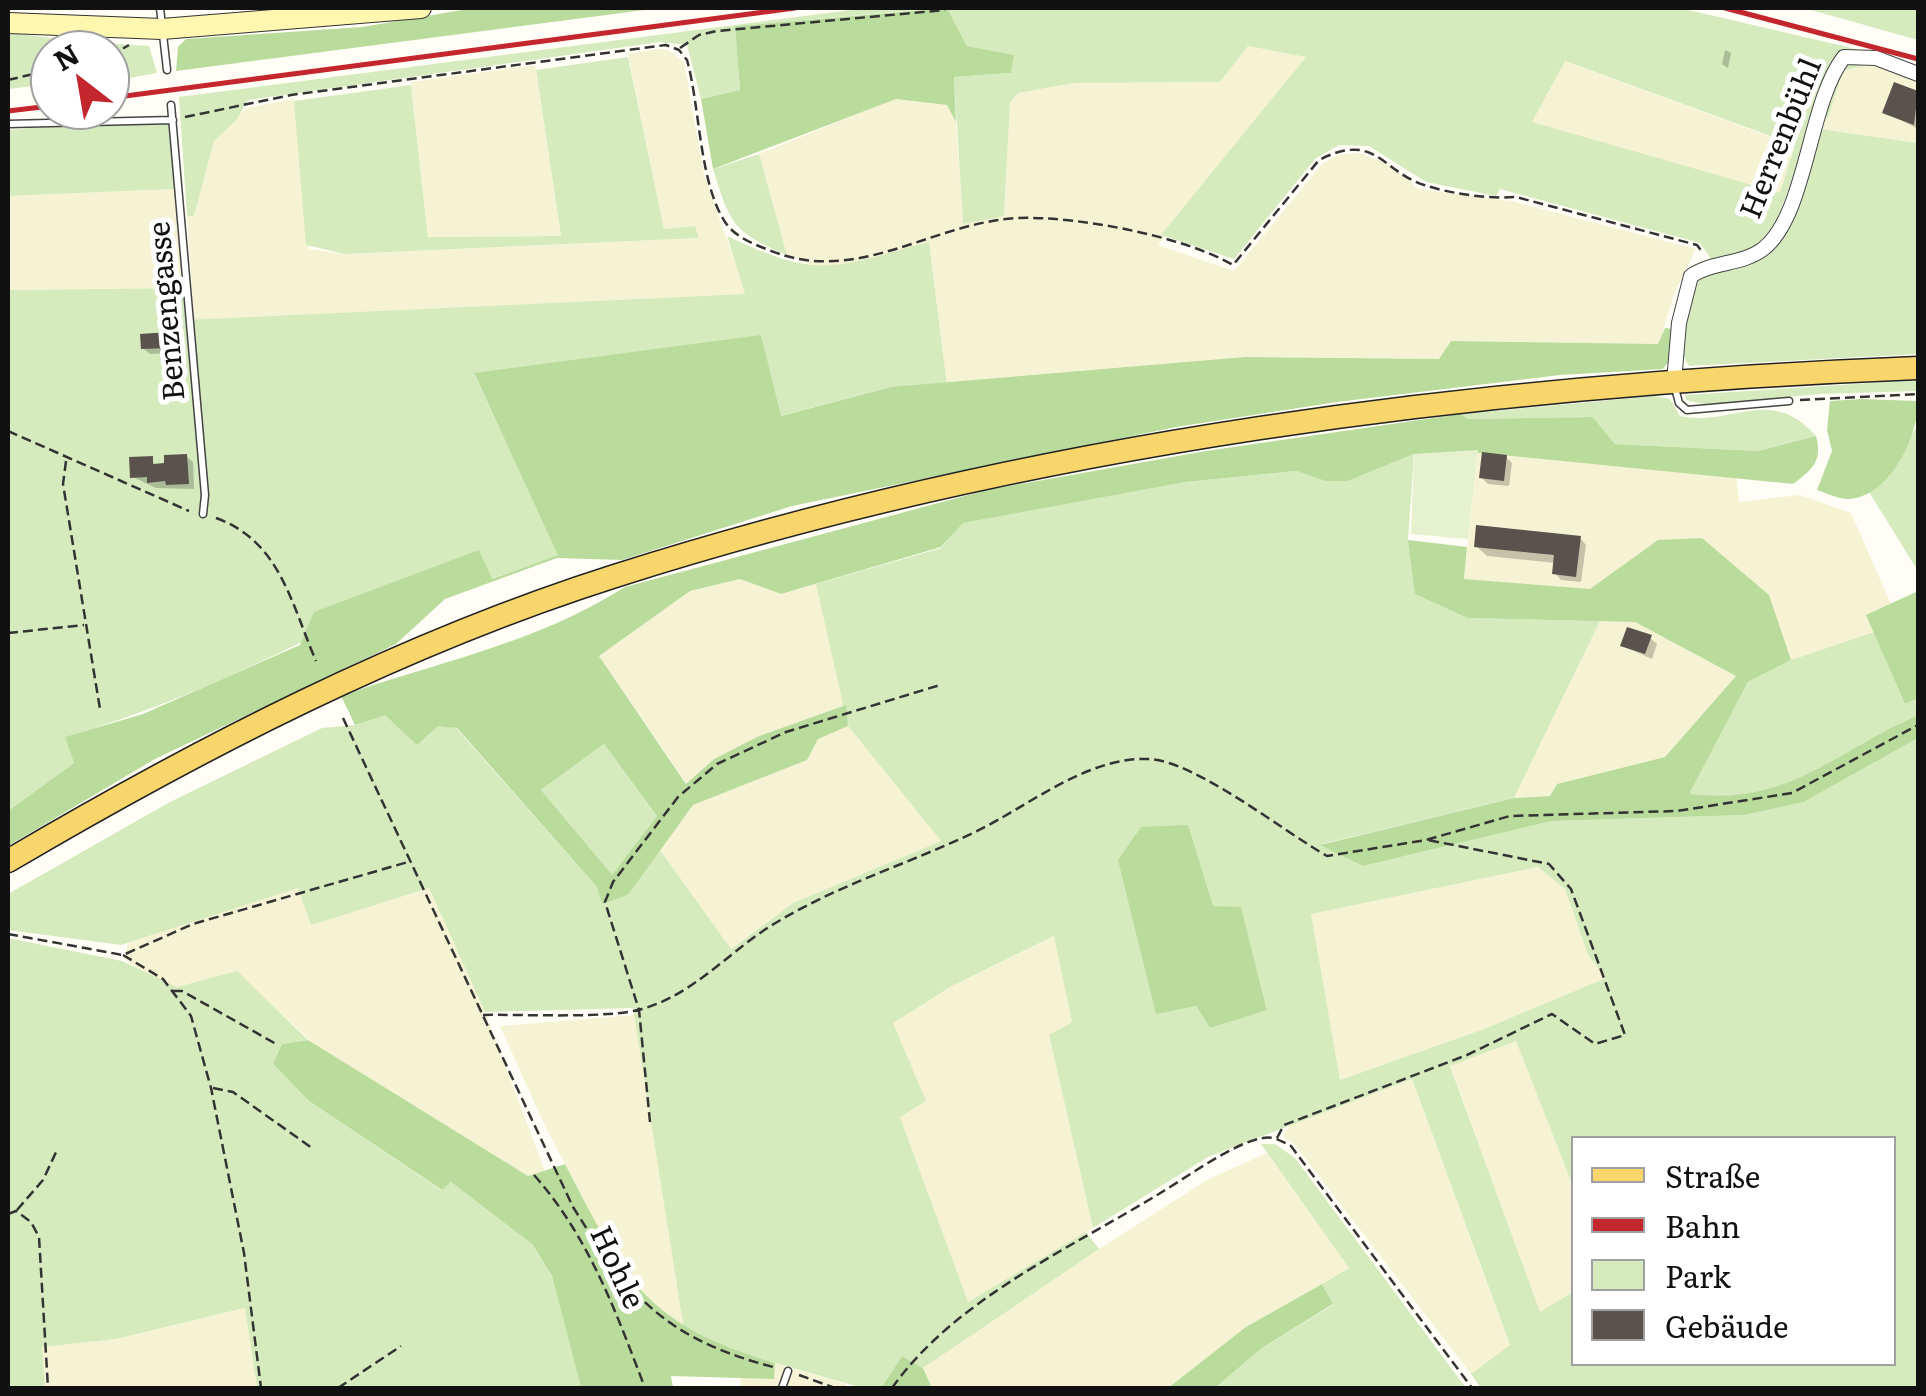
<!DOCTYPE html>
<html>
<head>
<meta charset="utf-8">
<style>
  body { margin:0 }
  #map { position:relative; width:1926px; height:1396px; overflow:hidden; background:#fffdf5; font-family:Literata,serif }
  canvas { display:block }
  .frame { position:absolute; inset:0; border:10px solid #111; pointer-events:none }
  .legend { position:absolute; left:1571px; top:1136px; width:325px; height:230px; box-sizing:border-box; background:#fff; border:2px solid #a0a0a0; margin:0; padding:12px 18px; list-style:none; font-size:30px; color:#111 }
  .legend li { display:flex; align-items:center; gap:20px; height:50px }
  .legend b { width:50px; border:2px solid #a0a0a0 }
  .north { position:absolute; left:30px; top:30px; width:100px; height:100px; box-sizing:border-box; background:#fff; border:2px solid #a0a0a0; border-radius:50%; rotate:329deg; font-size:28px; font-weight:700; line-height:40px; text-align:center; color:#111 }
  .north::after { content:''; display:block; margin:auto; width:35px; height:45px; background:#c4262e; clip-path:polygon(50% 0,100% 100%,50% 72%,0 100%) }
</style>
</head>
<body>
<div id="map">
<canvas width="1926" height="1396"></canvas>
<div class="frame"></div>
<ul class="legend">
<li><b style="height:12px;background:#f9d66b"></b>Straße</li>
<li><b style="height:12px;background:#c4262e"></b>Bahn</li>
<li><b style="height:28px;background:#d5ebbd"></b>Park</li>
<li><b style="height:28px;background:#5a524d"></b>Gebäude</li>
</ul>
<div class="north">N</div>
</div>
<script>
const ctx = document.querySelector('canvas').getContext('2d');
ctx.lineJoin = 'round';
function paint(path, color) {
  ctx.fillStyle = color;
  ctx.fill(path, 'evenodd');
}
function stroke(path, color, width, dash) {
  ctx.strokeStyle = color;
  ctx.lineWidth = width;
  ctx.lineCap = dash ? 'butt' : 'round';
  ctx.setLineDash(dash || []);
  ctx.stroke(path);
}
function label(font, color, halo, rows, align = 'center') {
  ctx.font = font + ' Literata,serif';
  ctx.lineWidth = 10;
  ctx.setLineDash([]);
  ctx.textBaseline = 'middle';
  ctx.strokeStyle = halo;
  ctx.fillStyle = color;
  for (const [text, x, y, turn = 0] of rows) {
    ctx.save();
    ctx.translate(x, y);
    ctx.rotate((+turn || 0) * Math.PI / 180);
    ctx.textAlign = isNaN(turn) ? turn : align;
    if (halo) ctx.strokeText(text, 0, 0);
    ctx.fillText(text, 0, 0);
    ctx.restore();
  }
}
const farmland = new Path2D(`
  M1248 46 1307 57 1158 245 1234 271 1322 164 1338 155 1359 153 1386 163 1419 189 1511 201 1696 249 1674 294 1659 344 1451 341 1440 359 1245 357 947 385 929 242 880 259 835 266H814L787 255 759 154 896 98 947 105 956 122 963 223 1004 216 1010 102 1018 93 1074 83 1220 82Z
  M658 49 668 50 684 62 704 174 746 294 194 320 187 216H194L214 140 247 108 294 99 309 249 345 254 699 238 694 226 664 230 628 54Z
  M1564 61 1795 146 1780 194 1531 122Z
  M1868 64 1918 80V143L1820 129 1823 118H1828L1843 71Z
  M535 65 561 236 428 237 411 82Z
  M174 189 183 288 8 290V196Z
  M1478 450 1736 476 1739 502 1800 495 1851 513 1891 604 1867 615 1874 632 1791 660 1766 592 1658 541 1590 590 1464 579Z
  M740 579 781 594 816 584 846 705 759 736 714 759 687 784 599 656 690 591Z
  M1600 621 1635 622 1736 676 1665 757 1557 784 1550 796 1514 798Z
  M848 726 941 841 793 903 730 949 660 850 693 805 807 760 817 739Z
  M1538 867 1565 889 1588 955 1607 978 1484 1029 1340 1080 1310 914Z
  M298 887 312 924 429 888 485 1012 545 1171 528 1176 319 1049 237 972 177 987 156 981 124 959 128 943Z
  M1055 936 1072 1022 1049 1035 1093 1228 968 1303 900 1117 892 1023 952 986Z
  M635 1015 684 1330 655 1306 615 1260 545 1126 500 1026Z
  M1516 1040 1573 1186V1292L1540 1313 1450 1065Z
  M1412 1079 1510 1346 1471 1374 1295 1145 1283 1136 1289 1126Z
  M1267 1153 1349 1268 1247 1327 1168 1388H932L923 1368 1030 1293 1207 1180Z
  M246 1308 257 1388H45L41 1347 116 1339Z
  M775 1363 845 1384 849 1388H741L740 1377 774 1379Z`);
const green = new Path2D(`
  M866 8H939L735 26 740 90 701 99 687 45 660 42 248 100 237 119 214 141 194 216H187L179 97Z
  M947 8H1680L1869 52 1868 64 1843 71 1828 118H1816L1770 238 1744 254 1711 259 1700 243 1500 189 1496 196 1426 182 1369 146 1339 145 1315 159 1234 259 1161 235 1306 57 1248 46 1220 82 1074 83 1018 93 1010 102 1004 216 963 224 954 77 1011 73 1013 55 967 46ZM1565 61 1795 145 1780 193 1532 122Z
  M1804 8H1918V40Z
  M8 33 79 41 78 50H50V84L8 89Z
  M104 43 149 46 157 73 118 80 110 77V50H104Z
  M628 57 664 229 695 226 699 238 345 254 306 245 294 101 411 85 428 237 561 236 536 70Z
  M169 122 174 189 8 196V130L86 123Z
  M1820 129 1918 143V354L1689 366C1673 344 1689 305 1694 280L1770 251Z
  M759 154 787 255C733 232 730 224 713 169Z
  M727 236C821 281 835 267 929 242L947 385 891 387 780 416 761 336 474 374 559 555 491 579 479 550C345 621 212 694 66 737L74 763 8 811V290L183 288 186 320 745 294Z
  M1918 380V391L1819 394 1707 405 1686 400 1685 395Z
  M1655 396 1670 399 1680 416C1734 427 1770 384 1816 436L1758 451 1615 444 1593 417 1467 419 1461 414Z
  M1918 424V571L1869 492 1889 476Z
  M1414 454 1408 540 1468 618 1600 621 1514 798 1322 844 1363 866 1552 821 1745 815 1804 802 1918 738V1388H1481L1471 1374 1510 1345 1412 1079 1208 1157 1093 1228 1049 1035 1072 1022 1054 936 952 986 893 1023 926 1101 900 1117 968 1302 1086 1232 1099 1249 923 1368 902 1356 881 1388H862L741 1353 684 1330 633 1008 485 1012 429 888 311 925 298 888 121 945 8 930V894L170 802 322 728 355 725 385 714 456 728 597 887 602 903 628 895 660 850 731 949 793 903 941 841 848 726 816 584 941 548 962 523 1186 482 1296 471 1325 481H1348ZM1538 867 1565 889 1588 955 1606 978 1484 1029 1340 1080 1311 914ZM1213 906 1241 908 1267 1009 1210 1028 1196 1006ZM1516 1041 1573 1186 1574 1138H1894V1364H1574L1573 1292 1540 1312 1450 1066Z
  M1874 632 1905 704 1918 698V715C1829 754 1796 804 1688 795L1748 682 1791 660Z
  M604 744 657 816 612 876 541 790Z
  M8 938 122 961 177 987 237 971 308 1040 282 1044 273 1064 309 1101 441 1190 451 1182 533 1245 552 1276 581 1388H257L245 1308 116 1339 42 1347 45 1388H8Z
  M1261 1144H1275L1295 1158 1466 1388H1215L1262 1348 1333 1305 1322 1284 1349 1268Z`);
const forest = new Path2D(`
  M474 8H660L176 71 178 47 186 39 362 27Z
  M947 8 967 46 1014 55 1011 73 954 77 956 122 947 105 896 99 713 169 701 99 740 90 735 26Z
  M1665 328 1674 329 1672 357 1663 369 1560 375 1337 402 1176 427 792 506 622 560 557 558 445 599 396 644 155 759 8 846V811L74 763 65 737 143 714 300 645 314 612 479 550 492 579 558 555 474 373 761 335 781 416 891 387 1245 357 1439 359 1451 341 1658 344Z
  M1861 399 1918 401C1919 434 1890 498 1848 499 1839 499 1826 493 1817 490L1832 451 1827 430 1830 401Z
  M1461 414 1467 419 1593 417 1615 444 1758 451 1816 436C1823 461 1812 470 1793 484L1482 453 1414 454 1348 481H1325L1296 471 1186 482 963 523 941 547 781 594 740 579 690 591 599 656 686 784 714 759 759 736 846 705 848 726 818 739 807 760 693 805 628 895 602 904 597 887 457 728 438 726 417 745 385 715 355 725 341 696C438 662 537 643 625 587L987 490 1206 451ZM604 744 657 816 612 875 541 790Z
  M1702 538 1769 595 1791 660 1748 682 1689 794C1790 806 1833 752 1918 715V738L1804 802 1745 815 1552 821 1363 866 1320 845 1514 798 1550 796 1557 784 1665 757 1736 676 1635 622 1468 618 1415 594 1408 540 1467 547 1464 579 1590 589 1658 540Z
  M1918 591V698L1905 704 1866 615Z
  M1188 825 1213 906 1241 907 1267 1010 1210 1028 1196 1006 1156 1014 1118 860 1141 827Z
  M308 1040 528 1176 565 1164C625 1279 643 1324 775 1363L774 1379 671 1376 673 1388H581L552 1276 533 1245 451 1182 442 1190 309 1101 273 1064 282 1044Z
  M1322 1284 1333 1304 1262 1348 1215 1388H1168L1246 1327Z
  M902 1356 923 1368 932 1388H881Z`);
const pitch = new Path2D(`
  M1478 450 1468 539 1411 534 1414 454Z`);
const shadow = new Path2D(`
  M1725 50 1731 53 1728 68 1722 64Z
  M1896 85 1918 94V129L1885 112Z
  M168 335 175 341V353L150 354 143 348Z
  M186 456 193 462 194 489 156 488 133 477 152 458 155 467 167 466Z
  M1506 457 1512 463 1509 486 1488 484 1481 477Z
  M1580 538 1586 545 1581 582 1561 580 1555 573 1556 563 1487 556 1476 546Z
  M1650 638 1657 644 1652 659 1623 646Z`);
const building = new Path2D(`
  M1894 82 1918 91 1914 125 1882 113Z
  M169 332 170 348 141 349 140 334Z
  M1482 452 1507 455 1504 481 1479 478Z
  M187 454 189 484 166 485 165 481 147 483V477L130 478 129 457 153 456V464L164 463V455Z
  M1476 525 1581 536 1576 577 1552 574 1554 555 1474 547Z
  M1627 627 1652 635 1645 654 1620 646Z`);
const path = new Path2D(`
  M680 48 699 35 717 31 945 10
  M110 56 129 45
  M8 80 50 70
  M113 101 115 112
  M185 117 291 95 666 45 679 50 687 60C700 106 699 182 725 222 735 237 753 244 769 250 858 287 931 222 1019 218 1077 216 1183 236 1233 265L1319 160C1376 131 1381 171 1424 185 1452 194 1487 199 1516 197L1697 245 1703 253
  M1800 400 1918 394
  M8 431 189 511
  M66 461 63 484 100 709
  M216 518C280 541 291 603 316 661
  M8 633 84 625
  M343 718 573 1207C631 1300 668 1340 777 1368
  M8 934 123 955 193 924 408 862
  M123 955 163 979 191 1016 211 1088 244 1253 261 1388
  M173 991H182L278 1045
  M483 1015C524 1014 608 1019 642 1009 692 995 727 954 769 927 834 886 906 865 975 832 1029 806 1086 757 1148 759 1194 760 1283 831 1327 856L1426 840 1510 816 1677 811 1792 793 1918 725
  M213 1088 233 1092 312 1148
  M650 1122 639 1010 605 902 613 882 678 797 717 764 786 732 940 685
  M1277 1138 1284 1125 1467 1055 1552 1014 1595 1044 1625 1035 1571 889 1549 864 1428 840
  M534 1175C589 1237 616 1312 645 1388
  M17 1210 43 1180 58 1148
  M8 1214 16 1211 31 1222 39 1237 48 1388
  M799 1375 835 1388
  M338 1388 401 1346
  M892 1388C955 1299 1071 1248 1162 1192 1187 1177 1235 1142 1263 1138 1274 1136 1281 1141 1291 1146L1472 1388`);
const lane = new Path2D(`
  M160 8 167 70
  M171 105 205 495 203 514
  M8 124 173 120
  M1675 388 1679 403 1687 410 1789 401
  M782 1388 788 1371`);
const street = new Path2D(`
  M1674 382 1679 323 1691 276C1713 261 1742 265 1763 249 1807 215 1808 103 1844 57L1876 58 1918 74`);
const secondary = new Path2D(`
  M8 23 162 29 421 8`);
const primary = new Path2D(`
  M8 861C200 748 401 644 615 576 1034 442 1480 385 1918 368`);
const rail = new Path2D(`
  M1725 8 1918 59
  M110 98 795 8
  M8 111 50 106`);
const streetNames = [
  ["Herrenbühl",1782,139,-68],
  ["Benzengasse",168,311,-95],
  ["Hohle",616,1268,65]
];
paint(farmland, '#f6f3d4');
paint(green, '#d5ebbd');
paint(forest, '#b9dc9c');
paint(pitch, '#e6f2cf');
paint(shadow, '#0003');
paint(building, '#5a524d');
stroke(lane, '#444', 9);
stroke(street, '#444', 16);
stroke(secondary, '#333', 22);
stroke(primary, '#222', 25);
stroke(path, '#333', 2.5, [10, 5]);
stroke(lane, '#fff', 6);
stroke(street, '#fff', 14);
stroke(secondary, '#fff6b0', 20);
stroke(primary, '#f9d66b', 22);
stroke(rail, '#c4262e', 5);
label('30px', '#111', '#fff', streetNames);
</script>
</body>
</html>
